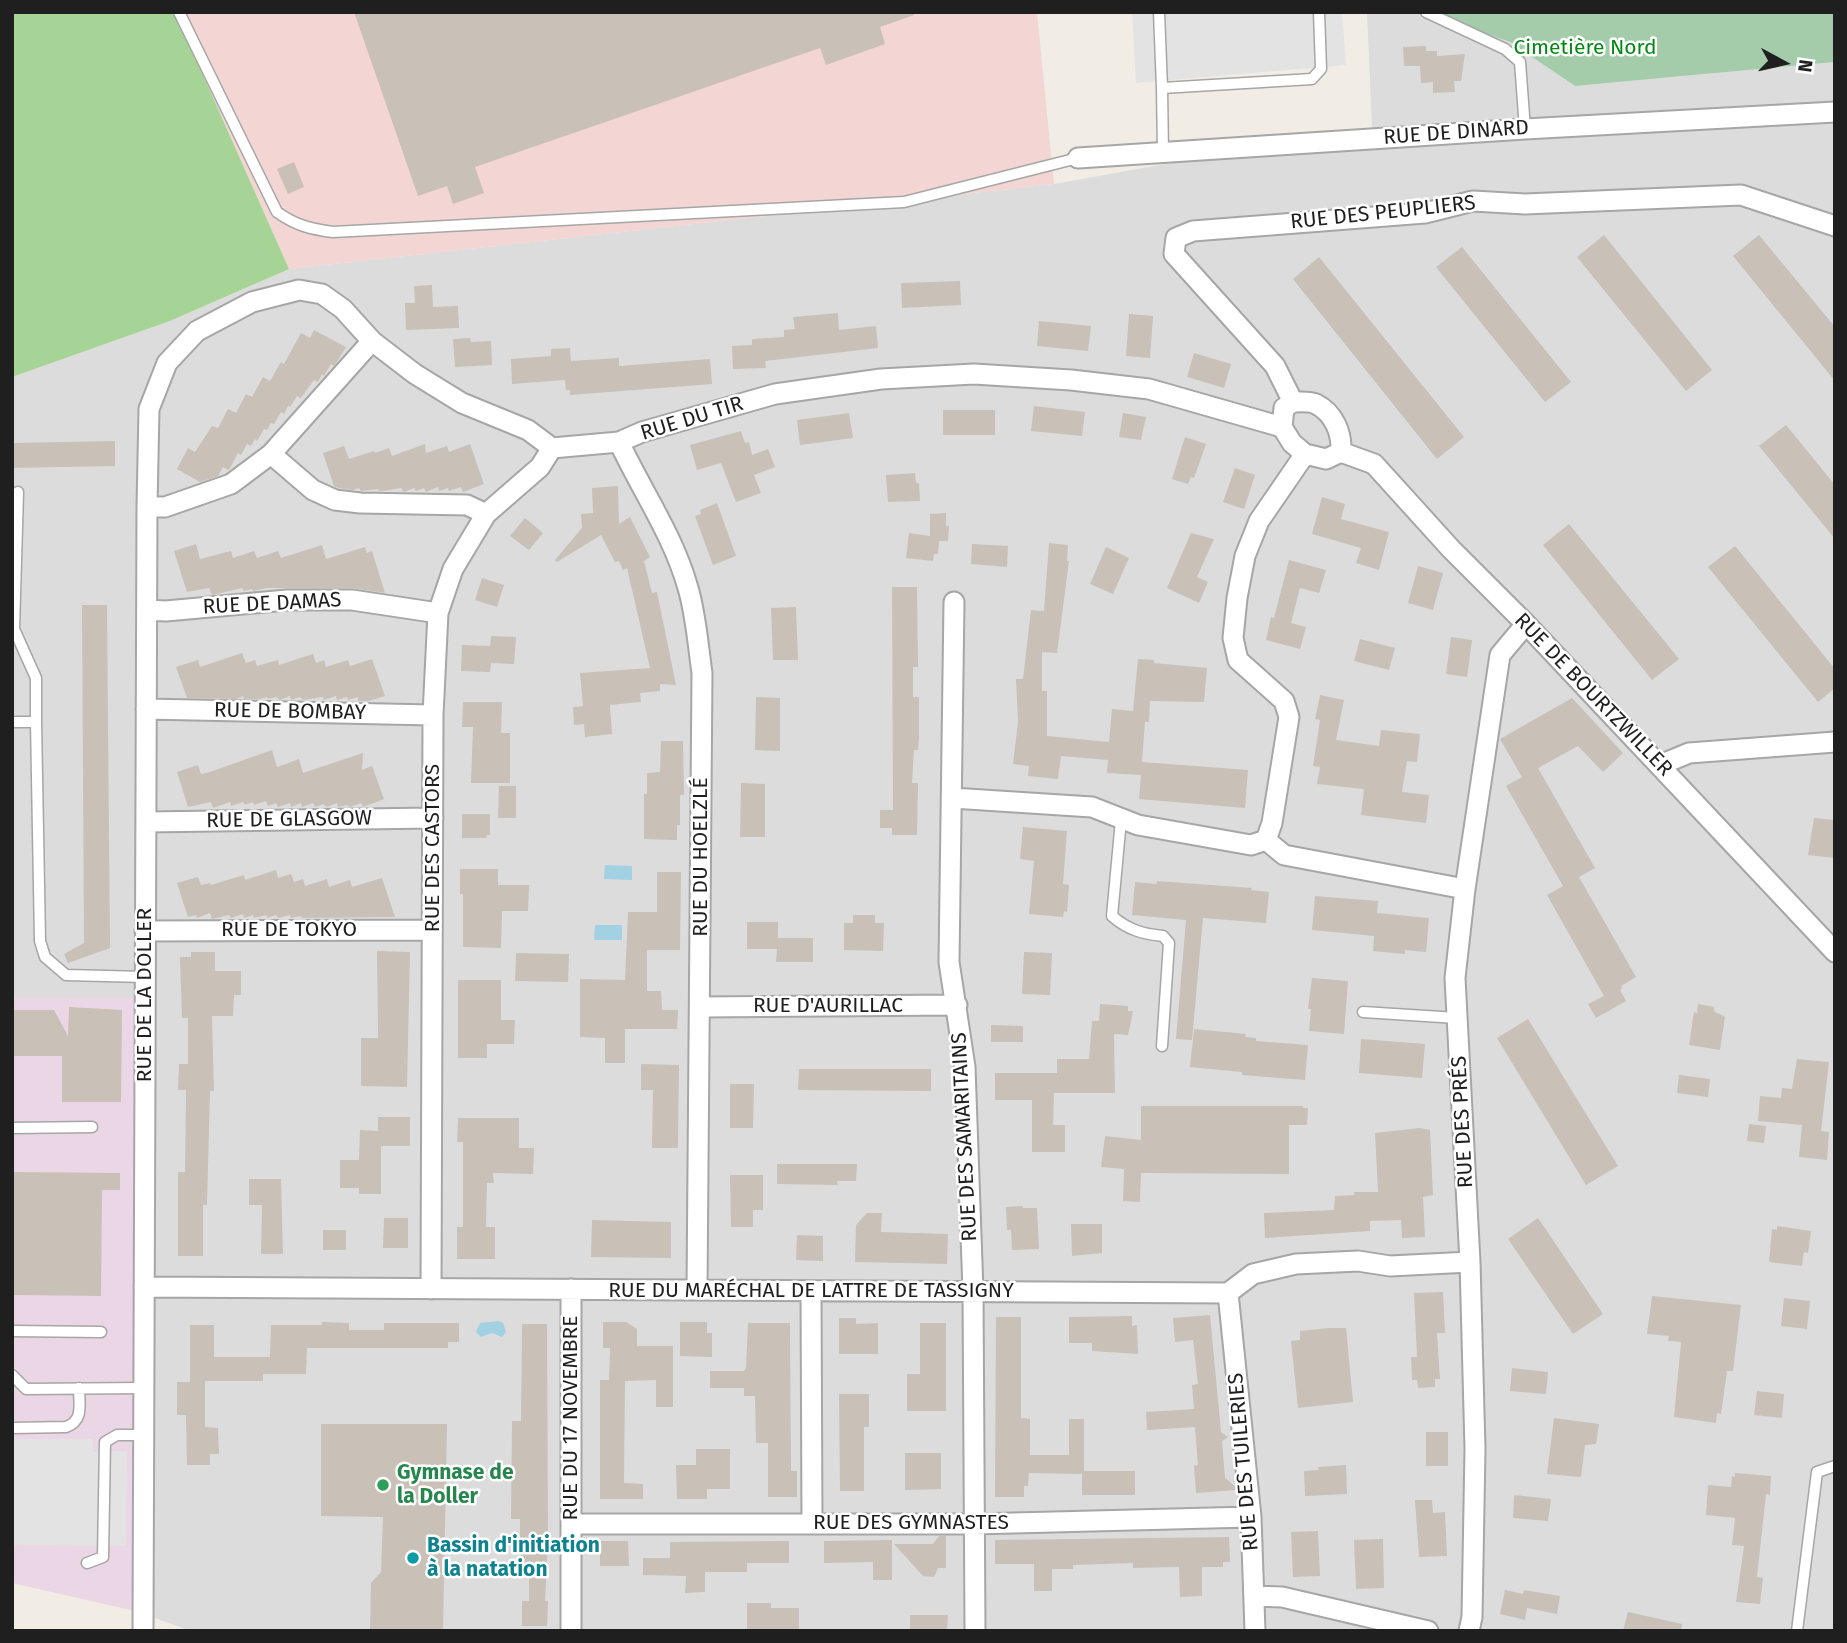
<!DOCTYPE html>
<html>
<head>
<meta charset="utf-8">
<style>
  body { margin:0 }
  #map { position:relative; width:1847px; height:1643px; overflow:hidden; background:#f1ede5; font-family:"Fira Sans",sans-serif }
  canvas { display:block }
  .frame { position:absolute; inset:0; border:14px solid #1f1f1f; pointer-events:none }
  .north { position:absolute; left:1749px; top:28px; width:70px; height:70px; -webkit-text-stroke:5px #fff; paint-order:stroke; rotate:98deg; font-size:19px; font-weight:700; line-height:28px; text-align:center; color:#1f1f1f }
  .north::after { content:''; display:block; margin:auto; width:24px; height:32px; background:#1f1f1f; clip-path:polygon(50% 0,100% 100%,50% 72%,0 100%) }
</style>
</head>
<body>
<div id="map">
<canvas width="1847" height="1643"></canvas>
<div class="frame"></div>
<div class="north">N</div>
</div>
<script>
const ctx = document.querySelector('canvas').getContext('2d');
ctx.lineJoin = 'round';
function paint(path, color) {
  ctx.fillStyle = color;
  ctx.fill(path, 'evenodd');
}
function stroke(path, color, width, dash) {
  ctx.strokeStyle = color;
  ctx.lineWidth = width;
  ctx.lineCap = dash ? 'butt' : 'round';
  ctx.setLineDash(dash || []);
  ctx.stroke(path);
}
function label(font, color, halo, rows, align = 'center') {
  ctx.font = font + ' "Fira Sans",sans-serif';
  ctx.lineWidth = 5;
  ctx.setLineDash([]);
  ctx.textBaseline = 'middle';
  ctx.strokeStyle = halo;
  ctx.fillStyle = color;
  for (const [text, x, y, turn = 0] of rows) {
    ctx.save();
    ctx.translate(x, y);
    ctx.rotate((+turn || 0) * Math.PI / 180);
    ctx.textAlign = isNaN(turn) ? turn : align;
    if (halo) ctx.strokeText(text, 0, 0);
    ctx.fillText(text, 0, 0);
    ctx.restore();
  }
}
const residential = new Path2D(`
  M1367 12H1424L1510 42 1575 86 1835 62V1631H191L135 1611 141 997H12V377L170 321 289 269 1054 184 1372 127Z`);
const commercial = new Path2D(`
  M175 12H1037L1054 184 289 269Z`);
const industrial = new Path2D(`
  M12 997H141L135 1611 12 1583Z`);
const forest = new Path2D(`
  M12 12H175L289 269 170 321 12 377Z`);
const cemetery = new Path2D(`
  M1424 12H1835V62L1575 86 1510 42Z`);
const parking = new Path2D(`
  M1132 12H1342L1346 65 1136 83Z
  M12 1439H93V1452L127 1451 126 1546 12 1545Z`);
const water = new Path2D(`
  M605 865 632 866V880L604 879Z
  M595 925H622V940H594Z
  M499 1321 503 1323 506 1332 502 1337 492 1333 481 1337 476 1332 480 1323Z`);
const building = new Path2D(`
  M354 12H913L914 15 880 27 885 44 826 65 820 48 475 167 484 193 453 204 447 186 418 196Z
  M1426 46V51H1437V56L1465 54 1461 81H1454L1455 92 1433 93V82L1421 83 1420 66H1404L1403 47Z
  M294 162 304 187 288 194 277 169Z
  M1604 235 1712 370 1686 391 1577 257Z
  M1759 235 1835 327V381L1733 256Z
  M1462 247 1571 382 1545 402 1436 267Z
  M1319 257 1464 437 1437 459 1293 279Z
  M960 281 961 305 902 308 901 283Z
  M432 285 433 307 458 306 459 328 406 330 405 303H415L414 286Z
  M838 313 839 330 876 326 878 348 765 361 766 368 733 369 732 346 752 345V339L784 337V330L795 329 793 317Z
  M1129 314 1153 316 1150 358 1126 356Z
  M1039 321 1091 326 1088 351 1037 346Z
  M314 330 346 347 338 360 334 366 331 364 324 376 322 374 318 382 314 380 301 398 297 396 290 407 288 406 284 414 281 412 274 424 271 423 267 430 264 429 257 441 255 439 251 446 247 444 241 455 238 453 229 470 223 467 218 476 200 482 177 469 188 448 195 452 212 426 218 428 228 409 236 413 246 394 252 397 263 377 270 381 281 362 284 364 301 333 310 338Z
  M470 338 471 342 491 341 492 365 455 367 453 339Z
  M570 348 571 361 619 358V366L710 359 712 384 570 395V390H566L565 380 512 384 511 359 551 356V349Z
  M1194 353 1231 364 1224 388 1187 377Z
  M1034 406 1085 412 1082 436 1031 431Z
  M943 410H995V435H943Z
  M849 413 853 438 800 445 797 420Z
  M1123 413 1146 417 1141 440 1119 437Z
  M1786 425 1835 485V539L1759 446Z
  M741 431 745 443 749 442 752 455 768 449 775 467 754 475 761 493 736 502 721 463 697 470 690 445Z
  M1185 437 1206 444 1194 478 1191 477 1188 484 1172 479Z
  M115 441V466L12 468V443Z
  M425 444 426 453 447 446 449 452 470 444 484 484 463 492 461 487 449 491 448 488 439 491 438 487 426 492 424 488 416 491 414 488 404 492 401 488 383 491H379L378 489 361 491 359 488 353 490 338 488 334 486 323 453 344 446 349 459 374 451 375 453 389 448 392 456Z
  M1235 468 1255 475 1244 509 1223 502Z
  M915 473 916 483H919L920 501 888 502 886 475Z
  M618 486 619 524 630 517 650 557 644 561 652 593 657 592 676 685 660 684V691L640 693 641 702 610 705 612 734 585 737 584 724 574 725 573 707 583 706 580 673 650 668 627 568 623 570 619 561 615 562 601 535 557 562 555 560 582 528 581 514 593 513 592 488Z
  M1322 497 1345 504 1341 519 1389 532 1379 570 1356 563 1361 548 1312 534Z
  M717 503 736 556 713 565 695 516 701 514 700 510Z
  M946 513V526H949L948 541H939L938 554H934L933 561 906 558 909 533 930 536V514Z
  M525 518 543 533 529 550 510 536Z
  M1569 524 1679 659 1652 680 1543 545Z
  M1191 533 1214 539 1197 577 1208 582 1199 603 1167 588Z
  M1049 543 1068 545 1067 561H1069L1057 653 1042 652V691H1047V736L1109 742 1112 709 1133 711 1138 659 1154 660V663L1207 668 1204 702 1150 701 1149 722H1145L1141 775 1107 773 1108 760 1061 756 1058 779 1028 776 1029 766 1013 764 1018 722 1016 679H1023L1031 610 1044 611Z
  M196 544 200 559 231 551 233 558 254 551 257 558 278 551 281 558 322 545 326 559 365 547 367 553 372 551 385 593 352 588H267L253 591 252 589 244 591 242 588 212 595 209 588 187 592 174 551Z
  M972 544 1008 546 1007 567 971 564Z
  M1735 546 1835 669V688L1818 702 1708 567Z
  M1106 547 1129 558 1113 594 1090 584Z
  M1289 560 1326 570 1319 593 1300 588 1291 623 1306 627 1300 649 1266 640 1271 617 1274 618Z
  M1418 566 1443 573 1433 610 1408 603Z
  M482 578 504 585 497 607 475 600Z
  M892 587H917L918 667H913V697H919V737L918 750H914L912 783H918L917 835H892V828H880V810H893Z
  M82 605H107L110 948 68 963 64 954 84 943Z
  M796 607 798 660H773L771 608Z
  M491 636 516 637 514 664 491 663 490 672 461 671 462 645 490 646Z
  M1451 637 1472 640 1467 677 1446 674Z
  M1360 639 1395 648 1389 670 1354 661Z
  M242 653 246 663 255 660 257 666 278 660 279 665 313 654 316 663 324 660 326 667 348 660 350 666 372 659 385 696 369 701H358V697L348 700 347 697 337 700 336 696 324 700 323 697 303 700 300 697 291 700 290 696 280 700 276 697 268 699 267 697 260 699H244L243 696 236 699 187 698 176 667 198 660 200 667Z
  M1320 695 1344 700 1336 740 1379 746 1381 730 1420 734 1417 762 1407 761 1402 792 1429 795 1426 823 1361 815 1364 789 1317 784 1320 767 1313 766 1320 720 1315 719Z
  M756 697 780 698V751L755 750Z
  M1572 698 1623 753 1603 772 1578 746 1538 768 1595 868 1579 877 1636 977 1621 986 1622 989 1620 990 1626 1001 1596 1018 1588 1004 1604 996 1547 895 1563 886 1506 786 1522 777 1500 739Z
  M463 702H502L501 733H510V783H471L473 727H462Z
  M661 741H683L684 795H680V825H677V840L644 839V794H647V773L660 772Z
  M272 750 277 767 299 759 303 773 363 753 362 770 372 766 384 799 363 807 361 803 350 807 347 805 338 807 337 803 327 807 323 804 315 807 313 803 302 807 301 803 291 807 290 803 278 807 276 803 268 806 266 801 254 805 253 802 245 805 243 802 231 806 230 802 213 808 211 802 188 807 177 772 198 765 201 774 210 772Z
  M1142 762 1248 770 1245 808 1139 799Z
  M741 783 765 784V837H740Z
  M499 786H516V818H498Z
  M462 814H490V835H487L486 838H462Z
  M1814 818 1835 820V858L1808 855Z
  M1023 827 1067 831 1063 884 1069 885 1067 912 1064 911 1063 917 1029 914 1034 861 1020 859Z
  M460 869H498V885H529L528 911H502L501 948 463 947V894H460Z
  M276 870 278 878 291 874 294 882 303 879 305 886 327 879 329 887 350 880 352 887 382 878 395 917 302 918 301 916 291 918 290 915 278 918 276 915 267 918V915L254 918 253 915 244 918 243 914 231 918 229 915 212 919 210 913 197 918 196 915 188 917 177 883 198 877 201 885 210 883 211 885 244 875 245 880Z
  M657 872H681L680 950H647V991H661L662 1010H678L677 1029H625V1063H605V1038L580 1037V979L625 980 628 912H657Z
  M1157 881 1252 888 1251 890 1269 892 1266 923 1203 918 1192 1040 1176 1039 1186 920 1132 915 1135 882 1157 884Z
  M1315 896 1378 901 1377 913 1429 918 1426 952 1405 950V954L1373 951 1374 936 1312 930Z
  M853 915H875V923H884L883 951 844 950V923H853Z
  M747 922H778V938H813V962H776L777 949H747Z
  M377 951 410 952 407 1087 361 1086V1038H378Z
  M191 952H215V971H241V995H234L233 1016H212L214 1091H210L207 1205H203V1256H178V1172H185L186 1090H178L179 1064H188V1018H182L180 957H191Z
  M1024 952 1052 953 1050 995 1022 994Z
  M516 953 569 954 568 982 515 981Z
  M1312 978 1348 981 1344 1034 1309 1031 1311 1009H1308Z
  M458 980H501V1020H515L514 1044H487V1058H458Z
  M1100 1004 1128 1006V1011H1133L1128 1035 1114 1034 1115 1093H1054L1053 1125H1065V1152H1032V1100H995V1073H1057V1059H1089L1092 1021H1099Z
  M1698 1004 1714 1007V1011L1725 1017 1720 1050 1689 1045 1694 1012 1697 1013Z
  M69 1007 122 1010 121 1102H62V1056H12V1010H54L68 1036Z
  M1528 1019 1618 1166 1586 1185 1497 1038Z
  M991 1025 1023 1026V1042H991Z
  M1194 1029 1246 1034 1245 1037 1256 1038V1041L1308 1045 1305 1080 1242 1075V1072L1190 1067Z
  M1361 1039 1425 1044 1422 1078 1359 1073Z
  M1797 1059 1829 1062 1821 1131 1829 1132 1827 1160 1799 1157 1802 1125 1758 1121 1760 1096 1781 1098 1782 1088 1792 1089Z
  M641 1064 679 1065 678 1148H652L653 1090H641Z
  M799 1069H931V1091L798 1090Z
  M1679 1075 1710 1079 1708 1097 1677 1093Z
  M730 1084H754L753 1128H730Z
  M1141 1106H1303V1108H1308L1307 1125H1289V1174L1141 1173 1140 1202 1123 1201 1124 1169 1101 1167 1105 1136 1141 1140Z
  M378 1117H410V1146H381V1194H359V1188H340V1160H359L360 1130 378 1131Z
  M458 1118H519V1148H534L533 1174 493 1173 494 1183H487L486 1227H495V1259H457V1227H463V1142H457Z
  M1749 1124 1766 1126 1764 1143 1747 1141Z
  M1420 1128 1430 1130 1433 1195 1423 1197 1425 1237 1402 1238 1401 1220 1370 1221V1231L1265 1238 1264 1213 1334 1210 1335 1196 1354 1195V1192H1378L1375 1133Z
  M777 1164H857L856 1181H837L838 1185 777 1184Z
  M12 1172 120 1173V1190H102L101 1296 12 1295Z
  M730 1175H763V1210H753V1227H731Z
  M249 1179H281L283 1254H261L262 1205H249Z
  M1022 1206 1023 1208H1037L1039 1249 1012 1250 1011 1230H1007L1006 1207Z
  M867 1213H882L881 1232 948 1234 947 1264 855 1262 856 1225Z
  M384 1218H408V1248H383Z
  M1538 1218 1603 1314 1573 1334 1508 1239Z
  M592 1220 671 1222V1258L591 1257Z
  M1071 1224H1102V1253L1072 1256Z
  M1777 1226 1811 1231 1808 1253 1804 1252 1802 1266 1769 1262 1772 1229 1777 1230Z
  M323 1230H346V1250H323Z
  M797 1235 823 1236V1261L796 1260Z
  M1443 1292 1445 1333H1437L1440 1379H1435V1387L1418 1388 1417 1380H1412L1411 1357H1417L1414 1293Z
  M1652 1296 1741 1305 1733 1371H1727L1721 1414 1717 1413 1716 1423 1674 1417 1681 1342 1668 1341 1669 1336 1647 1334Z
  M1784 1298 1810 1301 1807 1329 1781 1326Z
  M1210 1315 1221 1432 1228 1437 1222 1441 1225 1478 1236 1487V1490L1196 1493 1194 1466 1198 1465 1195 1427 1147 1430 1146 1412 1194 1409 1192 1385 1198 1384 1193 1340 1175 1342 1173 1318Z
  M1132 1316V1326L1137 1325 1138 1354 1092 1351V1343H1069V1317Z
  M996 1317H1021V1418L1030 1419V1455H1069V1419H1084V1471H1135V1495H1082V1474L1029 1473 1028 1486H1024V1497H995Z
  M839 1318H856V1324L878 1323V1354H839Z
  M322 1322 349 1323V1330H384V1323H459V1342H448V1348H307L306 1374H263V1381H205V1427L218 1428 219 1454H210V1465H187L186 1415H177V1382H190V1325H214V1357H270L271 1325H322Z
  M603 1322H626L637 1329V1346H673V1407H656V1380L625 1381 624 1483 643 1484V1499H600V1380H609L610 1348H603Z
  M680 1322H707V1333H712V1357L680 1356Z
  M748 1323H790L791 1471H797V1497H768V1443H756L755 1396H744V1388H710V1371H744L746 1368Z
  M920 1323H946V1411H907V1374H920Z
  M522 1324H547L548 1542 545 1601H548L547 1626H522V1601H529V1566H520V1519H511L512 1421H521Z
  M1329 1328H1346L1353 1402 1298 1408 1291 1341 1300 1340V1331Z
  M1512 1368 1548 1372 1546 1394 1510 1391Z
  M1757 1391 1784 1394 1782 1418 1754 1415Z
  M839 1394H869V1427H864V1491H840Z
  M1554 1418 1599 1424 1596 1444 1585 1445 1581 1477 1547 1474Z
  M321 1424H447L443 1631H370L371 1583 381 1572 383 1517 321 1516Z
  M1426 1432H1448V1466H1426Z
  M696 1449H730V1489H707V1499H677L676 1465H696Z
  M905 1453H941V1489L905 1490Z
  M1346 1465 1347 1494 1305 1496 1304 1471 1319 1470 1318 1467Z
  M1735 1473 1771 1476 1770 1495 1766 1494 1757 1577 1763 1578 1760 1604 1736 1602 1744 1546 1732 1545 1735 1518 1706 1515 1708 1485 1731 1487 1732 1476 1735 1477Z
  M1514 1495 1551 1499 1548 1521 1513 1518Z
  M1415 1500H1432L1433 1513 1445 1512 1447 1556 1419 1557Z
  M1318 1531 1320 1576 1293 1577 1291 1532Z
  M939 1536H946V1568H938L934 1577 923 1576 894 1544H933Z
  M1229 1537 1230 1562H1223V1567H1202V1596L1180 1597 1179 1567 1133 1568V1563L1073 1565V1569H1052V1591H1034V1564H995V1540Z
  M1383 1539 1384 1588 1356 1589 1354 1540Z
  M892 1540V1580H873V1562L824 1563V1541Z
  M600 1541H628L629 1566H600Z
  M789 1541V1563H747V1572H705V1592L685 1593 686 1576 643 1575V1558H670V1542Z
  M1505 1590 1523 1594 1524 1590 1560 1596 1557 1614 1527 1608 1525 1620 1500 1614Z
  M747 1603H771V1608H799V1631H747Z
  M1628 1612 1682 1624 1681 1631H1623Z
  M910 1615H948L947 1631H910Z`);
const lane = new Path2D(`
  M179 12 277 212C295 225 310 229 333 232L904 202 1078 158
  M1159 12 1162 88 1312 79 1321 69 1319 12
  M1426 12 1505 49 1520 62 1525 129
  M1162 88 1163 153
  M18 492 14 629 36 678V722
  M12 722H36L40 941 45 957 66 975 145 977
  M1121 820 1112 916C1128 930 1143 934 1163 936L1169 943 1162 1046
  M1363 1012 1457 1018
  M12 1128 92 1127
  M12 1331 101 1332
  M12 1375 26 1389 144 1388
  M12 1428 66 1427C84 1421 79 1404 79 1388
  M87 1563 103 1557 105 1442 117 1435H143
  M1797 1631 1817 1472 1835 1466`);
const street = new Path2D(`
  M1078 158 1525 129 1835 112
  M1293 402 1275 366 1174 254 1176 238 1193 231 1425 213 1473 201 1525 204 1741 195 1835 226
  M1293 402C1300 402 1310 401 1316 404 1334 413 1342 433 1341 452L1326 459 1305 454 1292 443 1282 427 1284 408Z
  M619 442C642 491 673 535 688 588 696 615 698 645 702 673L697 1290
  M1341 452 1374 464 1451 549 1526 624 1835 952
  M271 454 372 341
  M147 507H165L231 484 271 454 313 490 335 500 360 503 467 505 486 514
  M954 602 949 962 965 1067 973 1291 975 1631
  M147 610 166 611 287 600H352L438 613
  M146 709 433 715
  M1660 765 1689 753 1835 742
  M952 798 1092 807 1138 825 1251 845 1266 840
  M146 822 433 818
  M1266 840 1272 823 1289 717 1284 701 1238 660 1233 638 1237 598 1245 556 1259 521 1305 454
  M1266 840 1284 855 1465 889
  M145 931 432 930
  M700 1007 957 1005
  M144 1287 1228 1293 1253 1274 1296 1264 1358 1261 1390 1266 1470 1262
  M431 1289 433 715 438 613 453 569 486 514 540 467 552 448
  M811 1291 812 1524
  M1228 1293 1251 1517 1255 1631
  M571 1524H974L1251 1517
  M1255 1596 1282 1597 1428 1631
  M143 1631 147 507 149 409 167 363 197 331 252 302 299 290 322 294 343 309 372 341 415 374 462 403 528 430 552 448 619 442 642 432 775 394 881 379 974 374 1071 380 1149 389 1282 427
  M571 1631V1289
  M1469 1631 1472 1617 1475 1449 1470 1262 1455 978 1465 889 1500 655 1526 624`);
const markers = [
  [383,1485,7,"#2e9e5b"],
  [413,1558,7,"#0f9aa8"]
];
const parkNames = [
  ["Cimetière Nord",1585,48]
];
const streetNames = [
  ["RUE DE DINARD",1456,133,-4],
  ["RUE DES PEUPLIERS",1383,213,-6],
  ["RUE DU TIR",692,419,-17],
  ["RUE DE DAMAS",272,604,-3],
  ["RUE DE BOURTZWILLER",1593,695,46],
  ["RUE DE BOMBAY",290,712,1],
  ["RUE DE GLASGOW",289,820,-1],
  ["RUE DES CASTORS",433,848,-90],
  ["RUE DU HOELZLÉ",701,857,-90],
  ["RUE DE TOKYO",289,930],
  ["RUE DE LA DOLLER",145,995,-90],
  ["RUE D'AURILLAC",828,1006],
  ["RUE DES PRÉS",1463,1122,-93],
  ["RUE DES SAMARITAINS",965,1137,-93],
  ["RUE DU MARÉCHAL DE LATTRE DE TASSIGNY",811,1291],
  ["RUE DU 17 NOVEMBRE",571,1418,-90],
  ["RUE DES TUILERIES",1244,1462,-95],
  ["RUE DES GYMNASTES",911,1523]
];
const leisureNames = [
  ["Gymnase de",397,1473],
  ["la Doller",397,1497]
];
const cultureNames = [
  ["Bassin d'initiation",427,1546],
  ["à la natation",427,1570]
];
paint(residential, '#dddcdc');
paint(commercial, '#f3d5d3');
paint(industrial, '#ebd6e6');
paint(forest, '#a5d496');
paint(cemetery, '#a4ccab');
paint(parking, '#e3e3e3');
paint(water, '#a1d1e2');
paint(building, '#c9c0b7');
stroke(lane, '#a6a6a6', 13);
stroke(street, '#a6a6a6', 23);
stroke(lane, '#fff', 10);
stroke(street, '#fff', 19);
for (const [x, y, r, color] of markers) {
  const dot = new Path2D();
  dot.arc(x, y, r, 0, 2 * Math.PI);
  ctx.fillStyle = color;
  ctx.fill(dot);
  stroke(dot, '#fff', 2.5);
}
label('21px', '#028913', '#fff', parkNames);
label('21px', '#1f1f1f', '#fff', streetNames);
label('bold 21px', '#27864d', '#fff', leisureNames, 'left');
label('bold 21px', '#0d838f', '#fff', cultureNames, 'left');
</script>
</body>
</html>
